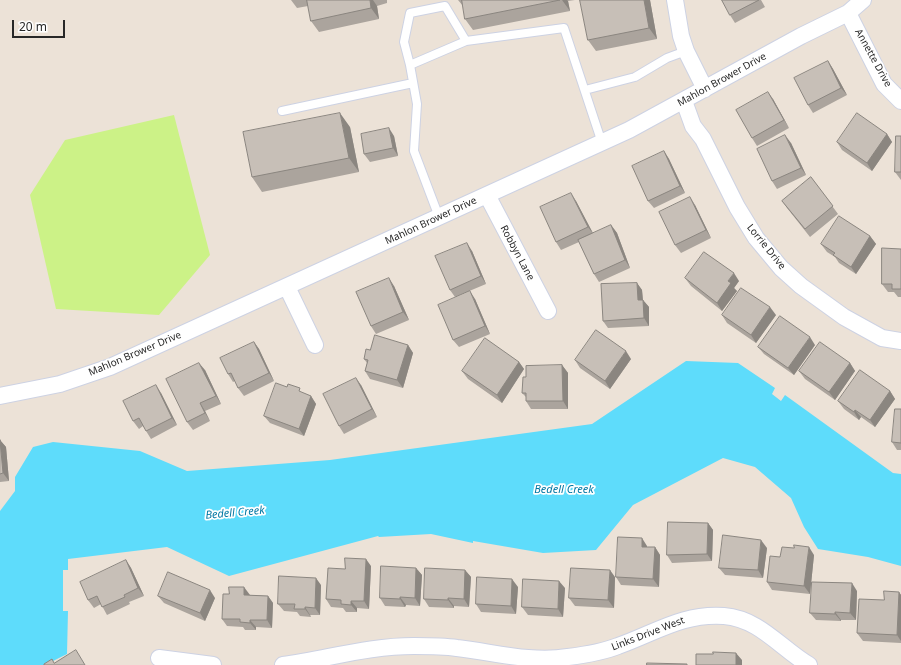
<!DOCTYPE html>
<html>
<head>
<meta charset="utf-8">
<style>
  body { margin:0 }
  #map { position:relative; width:901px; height:665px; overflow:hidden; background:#ece2d7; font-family:"Noto Sans",sans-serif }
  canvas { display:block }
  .scale { position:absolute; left:12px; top:20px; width:53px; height:18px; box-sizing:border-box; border:2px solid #282828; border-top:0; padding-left:5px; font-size:12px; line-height:14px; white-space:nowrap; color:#282828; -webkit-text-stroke:3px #fff; paint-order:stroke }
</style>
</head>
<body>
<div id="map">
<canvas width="901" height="665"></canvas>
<div class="scale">20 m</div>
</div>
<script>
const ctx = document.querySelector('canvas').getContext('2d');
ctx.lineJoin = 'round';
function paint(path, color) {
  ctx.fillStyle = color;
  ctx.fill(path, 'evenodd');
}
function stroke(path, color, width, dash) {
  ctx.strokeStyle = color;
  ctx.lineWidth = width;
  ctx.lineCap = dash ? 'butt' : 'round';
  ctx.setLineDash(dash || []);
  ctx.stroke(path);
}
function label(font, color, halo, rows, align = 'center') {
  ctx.font = font + ' "Noto Sans",sans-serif';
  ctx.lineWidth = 3.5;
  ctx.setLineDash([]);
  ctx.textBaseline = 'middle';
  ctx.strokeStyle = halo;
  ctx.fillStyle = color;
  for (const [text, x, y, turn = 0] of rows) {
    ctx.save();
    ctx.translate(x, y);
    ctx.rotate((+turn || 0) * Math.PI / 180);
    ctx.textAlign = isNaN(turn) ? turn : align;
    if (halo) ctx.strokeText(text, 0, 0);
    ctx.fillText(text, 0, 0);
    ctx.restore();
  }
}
const pitch = new Path2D(`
  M174 115 210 255 159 315 56 309 30 195 65 140Z`);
const water = new Path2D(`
  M686 361 738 363 775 388 772 394 781 401 785 395 893 473 901 474V566L868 557 818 549 804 527 791 498 755 467 723 458 633 505 596 550 543 553 473 541V543L431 534 379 537 378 536 229 576 167 547 68 559V570H63V611H68L67 654 45 665H0V511L15 491V477L33 447 53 442 140 451 187 471 330 460 592 424Z`);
const lane = new Path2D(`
  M410 65 466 41
  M585 90 635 77 667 58 686 51
  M282 111 413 83
  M439 217 414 151 417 104 410 65 404 42 410 13 445 6 466 41 564 28 602 143`);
const street = new Path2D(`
  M675 0 681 36 686 51 705 89
  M848 13 884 84 901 101
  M684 101 693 126 703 139 737 207 756 238 781 268 801 286 844 317 882 338 901 341
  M487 195 548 311
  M287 287 315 345
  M0 396 60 384 110 367 629 130 801 36 848 13 863 0
  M159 658 213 665
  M283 665C327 659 369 646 414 646 428 646 443 646 457 648 493 652 531 663 568 657 584 655 603 652 618 646 655 633 683 613 724 616 760 619 780 648 809 665`);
const wall = new Path2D(`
  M291 0H387V3L377 6 379 19 319 32 311 21 308 6 297 8Z
  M458 0H575L568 1 570 11 473 30 465 19 463 6Z
  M580 0H650L657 39 596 51 588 40Z
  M722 0H761L765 7 735 23 730 15Z
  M828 61 833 69 847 95 813 113 808 105Z
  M773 99 789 128 757 146 752 138Z
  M350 127 359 172 262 192 252 177Z
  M887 134 892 142 872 171 842 150 837 142Z
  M394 136 398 156 370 162 364 154Z
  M901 136V180L895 172Z
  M791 143 806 175 777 189 772 181Z
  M664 151 669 159 685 193 654 208 648 201Z
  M811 177 838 214 810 237 787 208 782 201Z
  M576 201 593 234 611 225 617 233 630 268 599 282 594 274 579 242 561 250 556 242Z
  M695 205 711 238 681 253 675 245Z
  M870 236 876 244 856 274 839 263 835 257 827 252 821 244Z
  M901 249V297H898L894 292H888L882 284Z
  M472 251 486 284 455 297 450 290Z
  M685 278 739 281 734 288 737 291 722 311 691 286Z
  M637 283 642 290 643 300 649 307V326L608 328 603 321Z
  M394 286 409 320 376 334 371 326Z
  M475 299 490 334 459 347 453 340Z
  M722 315H776L756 343 727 323Z
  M254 342 259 349 274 381 244 396 238 388 235 381 233 382 228 374Z
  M408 345 413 353 403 388 370 379 365 371 367 363 364 359 370 350Z
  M815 345 794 375 764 354 758 347Z
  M631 359 610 389 580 368 575 360Z
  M519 362 524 369 502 403 468 379 462 371Z
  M850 363 855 371 835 400 805 379 799 371Z
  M562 365 568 373V409H531L526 401V397L522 393 526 377Z
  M205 370 221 404 205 411 210 421 193 430 187 422Z
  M361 385 377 417 344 434 339 426Z
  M890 391 895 399 875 427 861 417 859 420 844 409 838 401Z
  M161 393 177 425 151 439 143 426 139 429 133 421Z
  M303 393 311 396 316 404 304 436 270 423 264 416Z
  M901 409V450H897L892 442Z
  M0 440 6 447 9 481 0 482Z
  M708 523 713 530 712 561 672 563 667 555Z
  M647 546V547H655L660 555 659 587 621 585 616 577Z
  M767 548 763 578 725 575 719 568Z
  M814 555 810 594 772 590 767 582 780 557Z
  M126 560 131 568 144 596 129 602 130 604 107 615 101 604 94 608 88 600Z
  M371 566 369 609 357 608V612H346L343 608 331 607 326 599 345 569Z
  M416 568 422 575 420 606 406 605 405 607 385 606 380 598Z
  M465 570 471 577 469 607 454 606V608L429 607 424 599Z
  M615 577 614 608 575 606 569 598Z
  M321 585 320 615H310L311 617 300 616 297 612 284 611 278 604Z
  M518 587 516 614 481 612 476 604Z
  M565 588 563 617 528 615 522 607Z
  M857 591 856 620H841V621L816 620 810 613Z
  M899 592 901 595V643L863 641 857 633 884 600Z
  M250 595 268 596 273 603 272 628 256 627V630H245L243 627 227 626 222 619Z
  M158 596 215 598 205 621 164 603Z`);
const shadedWall = new Path2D(`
  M370 0H373L377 6 379 19 371 8Z
  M562 0H567L568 1 570 11Z
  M644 0H650L657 39 649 28Z
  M828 61 833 69 847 95 841 88Z
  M768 92 773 99 789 128 784 120Z
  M340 113 350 127 359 172 349 158Z
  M389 128 394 136 398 156 393 148Z
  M887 134 892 142 872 171 867 163Z
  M785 135 791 143 806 175 801 168Z
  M664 151 669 159 685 193 680 186Z
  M571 193 576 201 594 235 588 227Z
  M690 197 695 205 711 238 706 230Z
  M611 225 617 233 630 268 625 260Z
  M870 236 876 244 856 274 851 267Z
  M467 243 472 251 486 284 481 276Z
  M734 273 739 281 734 288 737 291 722 311 717 303 728 281Z
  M389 278 394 286 409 320 403 312Z
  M637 283 642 290 643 302V300L649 307V326L644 318 638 300Z
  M470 291 475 299 490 334 485 326Z
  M770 307 776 315 756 343 751 335Z
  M810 337 815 345 794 375 788 368Z
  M254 342 259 349 274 381 269 373Z
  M408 345 413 353 403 388 397 380Z
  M626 351 631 359 610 389 605 381Z
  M519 362 524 369 502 403 497 395Z
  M199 363 205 370 221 404 216 396Z
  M850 363 855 371 835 400 829 392Z
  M562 365 568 373V409L563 401Z
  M356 378 361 385 377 417 372 409Z
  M156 385 161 393 177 425 172 418Z
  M890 391 895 399 875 427 870 420Z
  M311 396 316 404 304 436 299 429Z
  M200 403 205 411 210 421 205 413Z
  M855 410 861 417 859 420 854 412Z
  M0 440 6 447 9 481 3 473Z
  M708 523 713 530 712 561 707 554Z
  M642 538 647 546V554L642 547Z
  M761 540 767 548 763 578 758 570Z
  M655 547 660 555 659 587 653 579Z
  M809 547 814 555 810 594 804 586Z
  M366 559 371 566 369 609 364 601Z
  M126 560 131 568 144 596 138 588Z
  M416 568 422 575 420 606 415 598Z
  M465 570 471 577 469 607 464 599Z
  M610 570 615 577 614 608 608 600Z
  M316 578 321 585 320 615 315 608Z
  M512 579 518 587 516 614 511 606Z
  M559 581 565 588 563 617 558 609Z
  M852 583 857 591 856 620 850 613Z
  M244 587 250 595H244Z
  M210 590 215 598 205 621 200 613Z
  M899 592 901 595V641L897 635Z
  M268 596 273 603 272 628 267 620Z
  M400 597 406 605 405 607 400 599Z
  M448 598 454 606V608L448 600Z
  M351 601 357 608V612L351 605Z
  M305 607 310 615 311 617 305 609Z
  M835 612 841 620V621L835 614Z
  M250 620 256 627V630L250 623Z
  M736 653 742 660V665H736Z`);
const building = new Path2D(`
  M307 0H370L371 8 311 21Z
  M462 0H560L465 19Z
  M580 0H644L649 28 588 40Z
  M722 0H759L730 15Z
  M828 61 841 88 808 105 794 78Z
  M768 92 784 120 752 138 736 110Z
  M340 113 349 158 252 177 243 132Z
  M857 113 887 134 867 163 837 142Z
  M389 128 393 148 364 154 361 134Z
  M785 135 801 168 772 181 757 149Z
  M896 136H901V172H895Z
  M664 151 680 186 648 201 632 166Z
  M811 177 833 206 805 229 782 201Z
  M571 193 588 227 556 242 540 207Z
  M690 197 706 230 675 245 659 212Z
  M839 216 870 236 851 267 833 255 835 253 821 244Z
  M611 225 625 260 594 274 578 240Z
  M467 243 481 276 450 290 435 256Z
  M882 248 901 249V289H892V284H882Z
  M704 252 734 273 728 281 731 283 717 303 685 278Z
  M389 278 403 312 371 326 356 292Z
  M637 283 638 300H643L644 318 603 321 601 284Z
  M741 288 770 307 751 335 722 315Z
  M470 291 485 326 453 340 438 305Z
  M780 316 810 337 788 368 758 347Z
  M596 330 626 351 605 381 575 360Z
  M375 335 408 345 397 380 365 371 368 360 364 359 366 349 370 350Z
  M485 338 519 362 497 395 462 371Z
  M254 342 269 373 238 388 231 373 228 374 220 358Z
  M820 342 850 363 829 392 799 371Z
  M199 363 216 396 200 403 205 413 187 422 166 379Z
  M562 365 563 401H526V393H522L523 377H526V366Z
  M860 370 890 391 870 420 855 410 854 412 838 401Z
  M356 378 372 409 339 426 323 394Z
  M276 383 287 387 288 384 300 388 299 391 311 396 299 429 264 416Z
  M156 385 172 418 146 431 139 418 133 421 123 401Z
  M895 409H901V443L892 442Z
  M0 440 3 473 0 474Z
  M668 522 708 523 707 554 667 555Z
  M723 535 761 540 758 570 719 568Z
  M618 537 642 538V547H655L653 579 616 577Z
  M794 545 809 547 804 586 767 582 770 556 780 557 782 547 794 548Z
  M345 558 366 559 364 601H351V605L341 604V600L326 599 328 568 345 569Z
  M126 560 138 588 124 595 125 597 102 607 97 596 88 600 80 582Z
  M381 566 416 568 415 598 400 597V599L380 598Z
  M425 568 465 570 464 599 448 598V600L424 599Z
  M571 568 610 570 608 600 569 598Z
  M168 572 210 590 200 613 158 596Z
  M279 576 316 578 315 608 305 607V609H294L295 604H278Z
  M477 577 512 579 511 606 476 604Z
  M523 579 559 581 558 609 522 607Z
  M812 582 852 583 850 613 835 612V614L810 613Z
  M229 587H244V595L268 596 267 620H250V623L240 622V619H222L223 594H229Z
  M884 591 899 592 897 635 857 633 859 599 884 600Z
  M76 650 85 665H44V664L52 659 54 663Z
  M713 652 736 653V665H696V654H713Z
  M647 663 687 664V665H647Z`);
const streetNames = [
  ["Annette Drive",873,58,61],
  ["Mahlon Brower Drive",722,80,-29],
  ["Mahlon Brower Drive",431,221,-25],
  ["Lorrie Drive",766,247,51],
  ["Robbyn Lane",517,253,62],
  ["Mahlon Brower Drive",135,354,-23],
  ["Links Drive West",648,634,-21]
];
const waterNames = [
  ["Bedell Creek",564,490],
  ["Bedell Creek",235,513,-5]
];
paint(pitch, '#ccf287');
paint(water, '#5edcfb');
stroke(lane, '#cdd2e3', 10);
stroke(street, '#cdd2e3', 18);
stroke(lane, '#fff', 8);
stroke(street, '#fff', 16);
paint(wall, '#aba49d');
paint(shadedWall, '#8b8680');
paint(building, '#c7bfb7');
stroke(building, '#8b8680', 1);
label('10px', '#282828', '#fff', streetNames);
label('italic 11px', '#0077a3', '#fff', waterNames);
</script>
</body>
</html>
